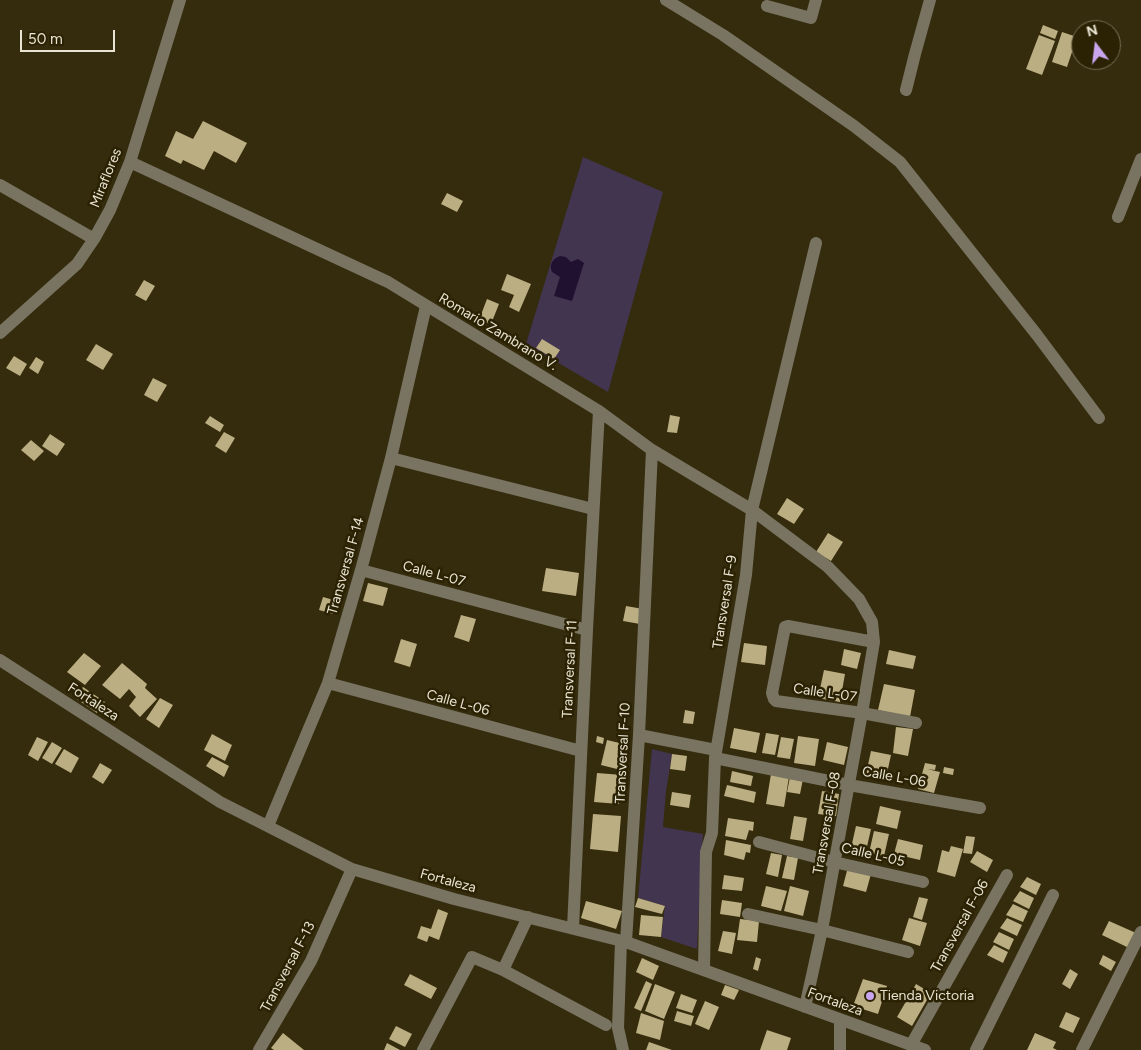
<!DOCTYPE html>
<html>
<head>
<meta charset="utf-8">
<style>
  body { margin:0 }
  #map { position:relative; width:1141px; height:1050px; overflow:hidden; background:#352c0d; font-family:Figtree,sans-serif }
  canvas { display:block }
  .north { position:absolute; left:1071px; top:20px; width:50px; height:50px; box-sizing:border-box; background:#2b2203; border:1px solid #776f56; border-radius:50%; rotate:345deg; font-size:14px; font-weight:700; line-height:20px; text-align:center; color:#e8e3d2 }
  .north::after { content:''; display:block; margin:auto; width:18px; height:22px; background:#c8a5ee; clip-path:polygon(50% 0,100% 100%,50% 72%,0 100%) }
  .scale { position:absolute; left:20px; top:30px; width:95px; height:22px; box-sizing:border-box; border:2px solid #e8e3d2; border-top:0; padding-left:6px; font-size:15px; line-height:18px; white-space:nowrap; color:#e8e3d2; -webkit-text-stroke:4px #2b2203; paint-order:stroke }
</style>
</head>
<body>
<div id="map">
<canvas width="1141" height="1050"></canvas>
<div class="north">N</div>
<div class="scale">50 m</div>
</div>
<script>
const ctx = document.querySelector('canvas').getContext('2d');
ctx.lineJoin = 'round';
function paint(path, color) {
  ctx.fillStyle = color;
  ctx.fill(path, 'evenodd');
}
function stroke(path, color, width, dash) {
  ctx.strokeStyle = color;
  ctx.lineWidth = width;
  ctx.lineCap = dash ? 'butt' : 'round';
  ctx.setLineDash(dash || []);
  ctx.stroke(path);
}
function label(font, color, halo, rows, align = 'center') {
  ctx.font = font + ' Figtree,sans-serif';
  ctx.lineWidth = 5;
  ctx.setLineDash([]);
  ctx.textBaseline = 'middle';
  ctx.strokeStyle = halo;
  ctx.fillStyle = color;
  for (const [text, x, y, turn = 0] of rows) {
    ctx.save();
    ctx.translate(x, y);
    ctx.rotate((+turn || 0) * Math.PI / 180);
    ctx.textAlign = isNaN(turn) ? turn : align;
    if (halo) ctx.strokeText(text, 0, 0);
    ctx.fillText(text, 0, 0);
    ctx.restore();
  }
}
const green = new Path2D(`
  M583 157 663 192 608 392 526 344Z
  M652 749 672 754 666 791 663 827 703 834C700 873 699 911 697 949L661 937 665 906 638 898Z`);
const water = new Path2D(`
  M560 256 566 257 571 262 578 259 584 263 572 301 554 296 560 277 552 272C549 265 552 259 560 256Z`);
const building = new Path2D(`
  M1043 25 1058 31 1055 39 1040 33Z
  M1062 32 1077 37 1067 67 1052 62Z
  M1039 35 1055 41 1042 75 1026 69Z
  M203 121 247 143 236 163 214 151 204 170 183 160 181 164 165 156 176 131 193 139Z
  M447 193 463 201 457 212 441 204Z
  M507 274 531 284 519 312 509 307 514 295 501 290Z
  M144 280 155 286 146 301 135 295Z
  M487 299 499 304 491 324 479 320Z
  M542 339 560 350 554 359 536 348Z
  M96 344 113 354 103 370 86 360Z
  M14 356 27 364 20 376 6 368Z
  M36 357 44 362 38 374 29 368Z
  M153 378 167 385 157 402 144 395Z
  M670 415 680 417 677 433 667 432Z
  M210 416 224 425 220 432 205 423Z
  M224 432 235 438 226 453 215 446Z
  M50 434 65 444 57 456 42 446Z
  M31 440 44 451 34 461 21 450Z
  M787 498 804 509 794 524 777 514Z
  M828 533 843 542 831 561 816 552Z
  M546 568 579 573 576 596 542 591Z
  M368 583 388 588 383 606 363 601Z
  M323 597 337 601 333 614 319 610Z
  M626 606 643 609 640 624 623 621Z
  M461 615 476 619 469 642 454 637Z
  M401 639 417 644 410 667 394 662Z
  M744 643 767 646 765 665 741 662Z
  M844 649 861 653 857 669 841 665Z
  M889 650 916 656 913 669 886 664Z
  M84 653 101 666 85 685 67 672Z
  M122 663 147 684 145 688 157 699 140 717 129 706 136 697 129 689 120 699 102 685Z
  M824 670 845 674 840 702 818 698Z
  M884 684 915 690 910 717 878 710Z
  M83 687 105 702 97 713 74 697Z
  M160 698 173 705 159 728 146 719Z
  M685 710 695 712 693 724 683 723Z
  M896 727 913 729 908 756 893 753Z
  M734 728 760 733 756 753 730 748Z
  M766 733 779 735 775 755 762 753Z
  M212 734 232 745 225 761 204 750Z
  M597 736 604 738 603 744 596 742Z
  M798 736 819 739 815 766 794 763Z
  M37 737 48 742 38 761 28 755Z
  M781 737 794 739 790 759 777 757Z
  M607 740 628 745 621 770 601 765Z
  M52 742 62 748 52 764 42 758Z
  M827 742 848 747 844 765 823 760Z
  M64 749 79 758 71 773 55 764Z
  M871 751 891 755 886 778 866 774Z
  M672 754 687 756 685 771 670 769Z
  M212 757 229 766 224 777 206 766Z
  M100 763 112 770 103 784 92 777Z
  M925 763 936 765 935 770 927 769 940 772 934 793 918 789Z
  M944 767 954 769 953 775 943 773Z
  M732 771 753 776 751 786 730 782Z
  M597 773 622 775 619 804 594 802Z
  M771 774 789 777 784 807 766 804Z
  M790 777 803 779 800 794 787 792Z
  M727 785 756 792 754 803 724 796Z
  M822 791 839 794 836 816 818 814Z
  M672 792 691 795 689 808 670 805Z
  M880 806 901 811 897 829 876 824Z
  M593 814 621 816 618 852 590 849Z
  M794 816 807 818 803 841 790 839Z
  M728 818 754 822 753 831 749 830 746 840 725 836Z
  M856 826 871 829 866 851 851 848Z
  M874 831 889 834 884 856 869 853Z
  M966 836 975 837 972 854 963 853Z
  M898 839 923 845 920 860 894 854Z
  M726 840 751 845 750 853 746 852 744 860 724 855Z
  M951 846 963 849 955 877 937 872 942 850 949 852Z
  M977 851 993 860 987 872 970 862Z
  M771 853 782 855 778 877 766 874Z
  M787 856 798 858 794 880 782 878Z
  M848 867 871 874 866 892 843 886Z
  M724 875 744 878 742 891 722 889Z
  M1027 877 1041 884 1036 895 1020 887Z
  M766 886 787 891 781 911 761 906Z
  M790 886 809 891 803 916 784 911Z
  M1020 891 1034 898 1029 909 1013 901Z
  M919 897 928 899 922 920 913 917Z
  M638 898 665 906 662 914 635 907Z
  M722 900 742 903 740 917 720 914Z
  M586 901 622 911 616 929 581 918Z
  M1013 904 1028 911 1023 922 1006 915Z
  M438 909 448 913 439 940 429 936 427 942 417 938 421 926 431 929Z
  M641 915 663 917 661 937 639 935Z
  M909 918 927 923 920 946 902 940Z
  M1007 918 1022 925 1017 936 1000 928Z
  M740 919 759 921 757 942 737 940Z
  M1109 921 1136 933 1129 948 1102 935Z
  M723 931 736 933 732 954 718 951Z
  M999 932 1014 939 1009 950 993 942Z
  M994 945 1008 952 1003 963 987 955Z
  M1103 955 1116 962 1111 971 1099 964Z
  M756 957 761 959 758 971 753 969Z
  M642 958 659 966 653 980 636 972Z
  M1070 969 1078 974 1070 989 1062 984Z
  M410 974 437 988 431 999 404 985Z
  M863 979 887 986 878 1014 853 1006Z
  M646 981 652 984 641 1011 634 1008Z
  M655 984 675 992 664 1019 645 1011Z
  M916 984 931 993 912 1026 897 1017Z
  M725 985 739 990 734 1000 721 995Z
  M681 994 697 1000 692 1013 676 1008Z
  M705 1001 719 1007 709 1030 695 1024Z
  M677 1011 694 1016 691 1026 674 1021Z
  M1066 1012 1080 1018 1073 1033 1059 1027Z
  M641 1013 664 1021 660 1040 636 1033Z
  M396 1026 412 1034 405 1047 389 1039Z
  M767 1030 791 1038 787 1050H760Z
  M283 1033 304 1050H274L271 1048Z
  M1035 1033 1056 1042 1053 1048 1057 1050H1027Z
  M649 1042 672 1050H646Z
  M387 1043 400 1050H384Z`);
const minor = new Path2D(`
  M666 0 723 35 854 126 900 162 1037 335 1099 418
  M767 6 811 18 816 0
  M906 90 915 54 930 0
  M130 162 388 282 599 411 652 450 752 510 828 567 859 599 872 622 874 642 862 713 822 930 805 1007
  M0 185 94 239
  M1118 217 1141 159
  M0 333 77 264 94 239 110 210 130 162 180 0
  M391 458 593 509
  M361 570 587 630
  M874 642 788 626 785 627 772 693 774 699 776 701 862 713 916 723
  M0 660 220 802 352 869 454 899 626 942 925 1050
  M328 683 581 751
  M639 735 716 750
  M715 758 849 785 980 808
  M268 826 328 683 361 570 391 458 426 306
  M759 842 834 862 923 882
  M748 914 822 930 908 952
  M573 928 587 630 599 411
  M503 970 528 917
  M704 970 706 852 712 833 715 758 746 575 752 510 816 243
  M911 1045 1007 875
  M259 1050 311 961 352 869
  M423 1050 472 957 503 970 606 1025
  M623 1050 618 1028 621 941 626 942 639 735 652 450
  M840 1050V1020
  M976 1050 1053 895
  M1082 1050 1141 932`);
const markers = [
  [870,996,5,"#c8a5ee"]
];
const streetNames = [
  ["Miraflores",106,178,-68],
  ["Romario Zambrano V.",498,332,31],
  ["Transversal F-14",346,566,-74],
  ["Calle L-07",434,574,15],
  ["Transversal F-9",725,602,-81],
  ["Transversal F-11",570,669,-87],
  ["Calle L-07",825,693,8],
  ["Fortaleza",93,702,33],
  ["Calle L-06",458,703,15],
  ["Transversal F-10",623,753,-87],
  ["Calle L-06",894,777,10],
  ["Transversal F-08",827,823,-80],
  ["Calle L-05",873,855,13],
  ["Fortaleza",448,881,15],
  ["Transversal F-06",960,926,-61],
  ["Transversal F-13",288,967,-62],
  ["Fortaleza",835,1002,20]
];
const poiNames = [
  ["Tienda Victoria",880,996]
];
paint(green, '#423550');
paint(water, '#211130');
paint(building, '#bbae82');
stroke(minor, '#797462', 12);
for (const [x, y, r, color] of markers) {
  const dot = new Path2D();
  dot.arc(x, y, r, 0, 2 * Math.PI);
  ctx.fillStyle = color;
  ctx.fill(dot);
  stroke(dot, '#2b2203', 2);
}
label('14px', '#e8e3d2', '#2b2203', streetNames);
label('14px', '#e8e3d2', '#2b2203', poiNames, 'left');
</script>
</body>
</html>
